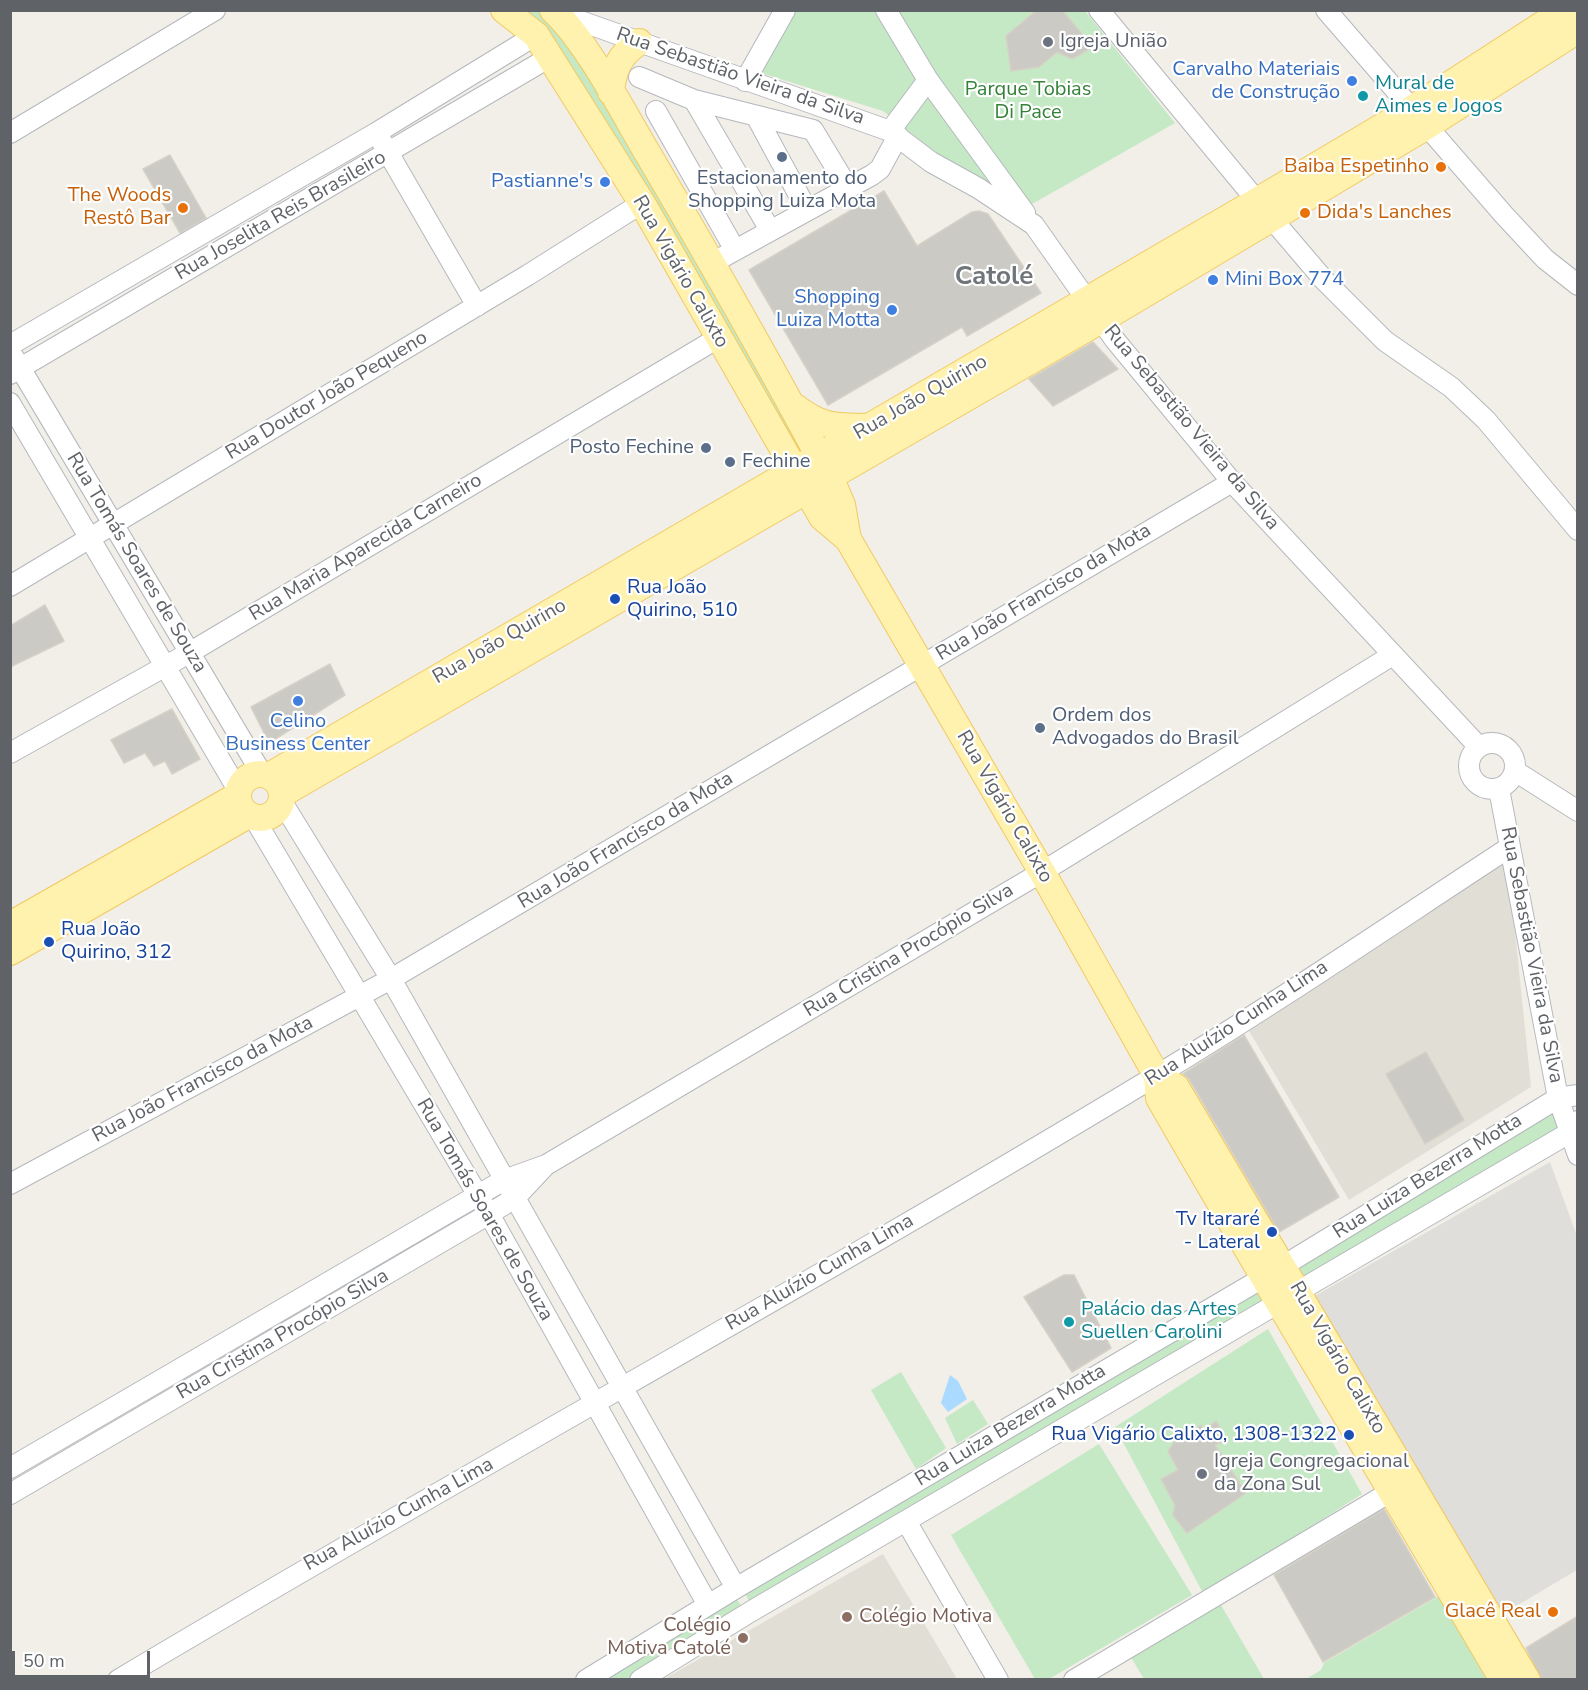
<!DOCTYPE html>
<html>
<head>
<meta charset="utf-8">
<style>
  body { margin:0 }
  #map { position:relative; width:1588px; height:1690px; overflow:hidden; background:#f1efe8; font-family:"Nunito Sans",sans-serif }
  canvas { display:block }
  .frame { position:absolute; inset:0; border:12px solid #5f6368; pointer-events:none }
  .scale { position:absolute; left:12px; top:1651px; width:138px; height:27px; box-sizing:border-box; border:3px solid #5f6368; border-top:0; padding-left:8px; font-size:18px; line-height:21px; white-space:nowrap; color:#5f6368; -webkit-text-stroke:4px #fff; paint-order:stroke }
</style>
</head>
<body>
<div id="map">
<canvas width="1588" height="1690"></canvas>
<div class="frame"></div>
<div class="scale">50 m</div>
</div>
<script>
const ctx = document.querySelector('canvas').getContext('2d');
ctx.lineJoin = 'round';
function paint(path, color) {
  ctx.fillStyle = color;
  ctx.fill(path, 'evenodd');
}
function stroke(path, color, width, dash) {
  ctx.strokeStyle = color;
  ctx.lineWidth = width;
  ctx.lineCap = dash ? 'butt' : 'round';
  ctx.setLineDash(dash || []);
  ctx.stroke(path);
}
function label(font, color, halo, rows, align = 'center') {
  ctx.font = font + ' "Nunito Sans",sans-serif';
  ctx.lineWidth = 4.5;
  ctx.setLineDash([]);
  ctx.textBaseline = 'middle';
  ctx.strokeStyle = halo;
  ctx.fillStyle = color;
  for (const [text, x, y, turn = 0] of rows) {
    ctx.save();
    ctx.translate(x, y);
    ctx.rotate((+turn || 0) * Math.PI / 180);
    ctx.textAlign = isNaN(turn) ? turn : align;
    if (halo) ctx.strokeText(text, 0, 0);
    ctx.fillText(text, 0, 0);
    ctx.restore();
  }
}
const industrial = new Path2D(`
  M1550 1162 1577 1236V1570L1496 1618 1313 1297Z`);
const education = new Path2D(`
  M1507 854 1531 1087 1349 1200 1248 1029Z
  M883 1554 957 1679H664Z`);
const green = new Path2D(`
  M514 11H546L553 16 816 456 795 467Z
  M795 11H1085L1175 123 1025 208 944 159 883 111 761 73Z
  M1555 1104 1560 1132 1299 1285 1290 1267Z
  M1260 1285 1270 1302 752 1607 743 1589Z
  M1268 1329 1362 1494 1204 1595 1115 1427Z
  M901 1372 946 1448 916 1469 871 1390Z
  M973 1400 988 1424 957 1444 945 1418Z
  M1099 1444 1192 1595 1049 1679H1035L951 1535Z
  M733 1595 745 1610 632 1679 594 1680Z
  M1439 1596 1486 1679H1306L1321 1670 1324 1663Z
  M1218 1600 1264 1679H1144L1129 1654Z`);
const water = new Path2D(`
  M950 1375 958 1381 967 1399 948 1412 941 1403Z`);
const building = new Path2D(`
  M1037 10H1062L1093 47 1072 59 1057 52 1039 67 1011 71 1006 36Z
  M170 155 206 218 180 233 143 169Z
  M884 191 917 246 972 212 979 211 988 214 1041 293 967 336 962 327 828 405 749 270Z
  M1093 342 1118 369 1053 406 1029 379Z
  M45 605 64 641 10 667V626Z
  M330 664 345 695 269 743 251 707Z
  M172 709 200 759 172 774 165 761 154 766 145 753 124 763 111 740Z
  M1244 1035 1339 1197 1279 1232 1189 1079 1183 1074Z
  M1426 1052 1464 1120 1425 1144 1386 1074Z
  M1064 1275H1074L1111 1348 1072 1372 1024 1297Z
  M1216 1421 1227 1440 1215 1445 1246 1493 1187 1533 1173 1515 1175 1505 1161 1479 1178 1470 1168 1451 1184 1428 1187 1434 1201 1425 1204 1431Z
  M1384 1509 1435 1597 1323 1662 1274 1575Z
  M1578 1616V1680H1542L1526 1648Z`);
const minor = new Path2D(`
  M886 10 928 80 1025 213
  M1099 10 1257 201
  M1326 10 1504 215 1545 259 1578 285
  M555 12 890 131 931 162 978 188 1034 225 1115 340 1232 482 1479 747
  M639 77 694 100 813 130 848 188
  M745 81 785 10
  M694 100 770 230
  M656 111 735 250
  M756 116 807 210
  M890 131 928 80
  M10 133 215 10
  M382 142 477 306
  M1272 219 1324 280 1385 341 1451 387 1486 420 1578 530
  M712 263 872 175 880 169 898 136
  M10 345 376 133 536 35
  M13 356 262 774
  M10 374 550 57
  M10 403 238 790
  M10 586 528 275 642 203
  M1469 766a23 23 0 1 1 46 0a23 23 0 1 1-46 0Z
  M10 753 189 653 718 338
  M1515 771 1578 811
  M1499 789 1558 1098 1578 1155
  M282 802 391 979 736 1588
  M254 818 489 1214 708 1605
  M10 1184 391 979 1232 482
  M10 1468 504 1180 546 1165 1042 872 1391 656
  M10 1494 489 1214 515 1198 544 1167
  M906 1521 998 1680
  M118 1680C461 1475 812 1284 1154 1077 1275 1004 1392 924 1510 847
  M586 1680 736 1588 1283 1266 1558 1098 1578 1095
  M640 1680 750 1612 1569 1133 1578 1121
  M1074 1680 1402 1485`);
const major = new Path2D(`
  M504 10 536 35 642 203 822 517 848 539 1042 872 1157 1076 1159 1098C1271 1293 1389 1485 1503 1680
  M553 10C588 43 623 112 648 154 711 261 773 369 831 479L842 505 848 539
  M611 92C613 70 619 55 639 42
  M794 406C824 429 835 426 871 427
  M238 796a22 22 0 1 1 44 0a22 22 0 1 1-44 0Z
  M269 776 1257 201 1412 109 1565 10
  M282 794 1101 320 1427 126 1578 30
  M10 925 237 796
  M10 952 248 815
  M1157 1076 1176 1087 1527 1680`);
const markers = [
  [1048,42,6,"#6b7280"],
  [1352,81,6,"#3f7fe0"],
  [1363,96,6,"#0f9aa8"],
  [782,157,6,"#5c6f8a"],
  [1441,167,6,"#e8710a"],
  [605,182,6,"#3f7fe0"],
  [183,208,6,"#e8710a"],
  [1305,213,6,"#e8710a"],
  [1213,280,6,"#3f7fe0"],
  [892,310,6,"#3f7fe0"],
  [706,448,6,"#5c6f8a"],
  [730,462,6,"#5c6f8a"],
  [615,599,6,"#1a4fb4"],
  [298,701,6,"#3f7fe0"],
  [1040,728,6,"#5c6f8a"],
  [49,942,6,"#1a4fb4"],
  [1272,1232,6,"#1a4fb4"],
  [1069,1322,6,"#0f9aa8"],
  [1349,1435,6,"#1a4fb4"],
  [1202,1474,6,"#6b7280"],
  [1553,1612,6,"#e8710a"],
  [847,1617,6,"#8d6e63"],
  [743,1638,6,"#8d6e63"]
];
const worshipNames = [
  ["Igreja União",1060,42],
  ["Igreja Congregacional",1214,1462],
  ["da Zona Sul",1214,1485]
];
const shopNames = [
  ["Carvalho Materiais",1340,70],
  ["de Construção",1340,93],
  ["Pastianne's",593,182],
  ["Mini Box 774",1225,280,"left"],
  ["Shopping",880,298],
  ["Luiza Motta",880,321],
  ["Celino",298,722,"center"],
  ["Business Center",298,745,"center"]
];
const streetNames = [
  ["Rua Sebastião Vieira da Silva",740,77,19],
  ["Rua Joselita Reis Brasileiro",281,216,-30],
  ["Rua Vigário Calixto",680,272,60],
  ["Rua Doutor João Pequeno",327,396,-31],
  ["Rua João Quirino",921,398,-30],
  ["Rua Sebastião Vieira da Silva",1191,428,50],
  ["Rua Maria Aparecida Carneiro",366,548,-31],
  ["Rua Tomás Soares de Souza",136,563,59],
  ["Rua João Francisco da Mota",1044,593,-31],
  ["Rua João Quirino",500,642,-30],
  ["Rua Vigário Calixto",1004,807,60],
  ["Rua João Francisco da Mota",626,841,-31],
  ["Rua Cristina Procópio Silva",909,951,-31],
  ["Rua Sebastião Vieira da Silva",1531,955,79],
  ["Rua Aluízio Cunha Lima",1237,1024,-33],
  ["Rua João Francisco da Mota",203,1080,-28],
  ["Rua Luiza Bezerra Motta",1428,1177,-32],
  ["Rua Tomás Soares de Souza",484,1210,60],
  ["Rua Aluízio Cunha Lima",820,1273,-30],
  ["Rua Cristina Procópio Silva",283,1335,-30],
  ["Rua Vigário Calixto",1337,1358,60],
  ["Rua Luiza Bezerra Motta",1011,1426,-31],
  ["Rua Aluízio Cunha Lima",399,1515,-29]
];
const cultureNames = [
  ["Mural de",1375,84],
  ["Aimes e Jogos",1375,107],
  ["Palácio das Artes",1081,1310],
  ["Suellen Carolini",1081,1333]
];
const parkNames = [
  ["Parque Tobias",1028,90],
  ["Di Pace",1028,113]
];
const foodNames = [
  ["Baiba Espetinho",1429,167],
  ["The Woods",171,196],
  ["Restô Bar",171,219],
  ["Dida's Lanches",1317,213,"left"],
  ["Glacê Real",1541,1612]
];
const serviceNames = [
  ["Estacionamento do",782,179,"center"],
  ["Shopping Luiza Mota",782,202,"center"],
  ["Posto Fechine",694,448,"right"],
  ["Fechine",742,462],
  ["Ordem dos",1052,716],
  ["Advogados do Brasil",1052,739]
];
const transitNames = [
  ["Rua João",627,588],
  ["Quirino, 510",627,611],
  ["Rua João",61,930],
  ["Quirino, 312",61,953],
  ["Tv Itararé",1260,1220,"right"],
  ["- Lateral",1260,1243,"right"],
  ["Rua Vigário Calixto, 1308-1322",1337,1435,"right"]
];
const educationNames = [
  ["Colégio Motiva",859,1617],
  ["Colégio",731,1626,"right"],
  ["Motiva Catolé",731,1649,"right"]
];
const districtNames = [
  ["Catolé",994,278]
];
paint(industrial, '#e0deda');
paint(education, '#e1ded6');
paint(green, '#c5e8c5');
paint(water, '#aadaff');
paint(building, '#cccac5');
stroke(building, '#d6d1c6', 1.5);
stroke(minor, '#b5b8bc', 22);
stroke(major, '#f2c960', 28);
stroke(minor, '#fff', 20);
stroke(major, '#fff2af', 26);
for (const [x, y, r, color] of markers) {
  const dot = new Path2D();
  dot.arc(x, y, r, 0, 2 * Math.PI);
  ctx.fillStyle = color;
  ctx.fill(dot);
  stroke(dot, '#fff', 2);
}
label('20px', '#5b616d', '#fff', worshipNames, 'left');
label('20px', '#366cbe', '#fff', shopNames, 'right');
label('20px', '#5f6368', '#fff', streetNames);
label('20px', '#0d838f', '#fff', cultureNames, 'left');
label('20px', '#348238', '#fff', parkNames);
label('20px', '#c56008', '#fff', foodNames, 'right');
label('20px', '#4e5e75', '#fff', serviceNames, 'left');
label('20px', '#164399', '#fff', transitNames, 'left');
label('20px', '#785e54', '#fff', educationNames, 'left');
label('bold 26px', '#70757a', '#fff', districtNames);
</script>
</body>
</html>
